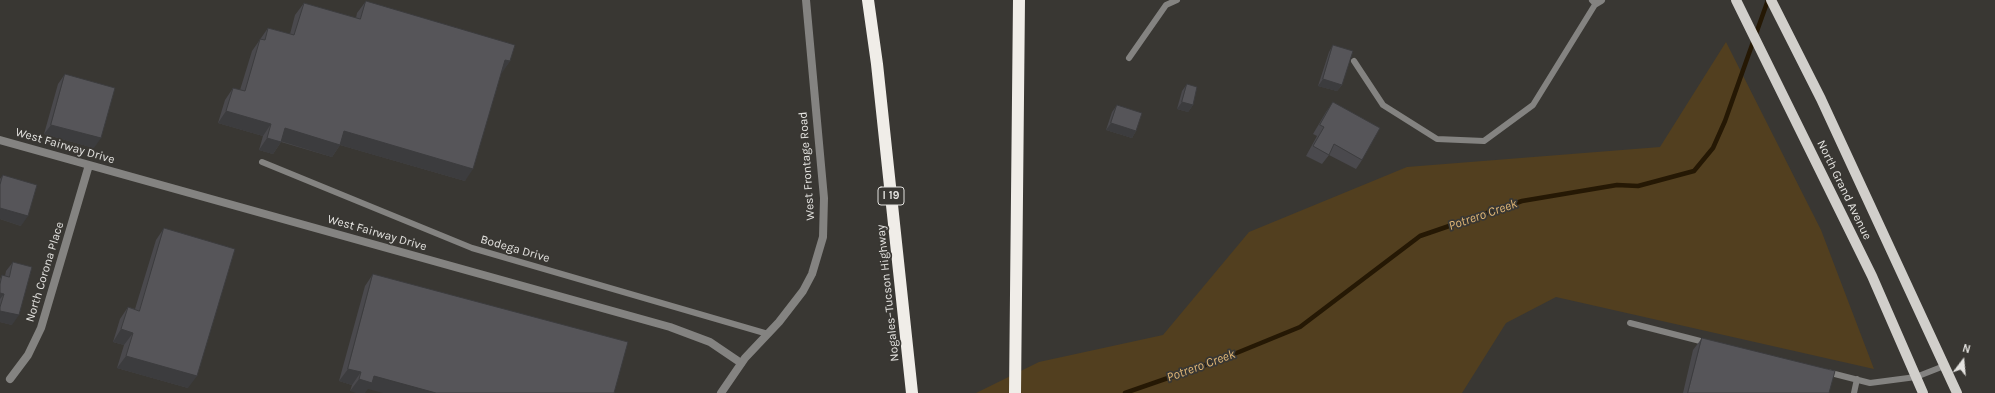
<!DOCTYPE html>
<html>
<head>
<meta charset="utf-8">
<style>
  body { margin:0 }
  #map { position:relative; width:1995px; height:393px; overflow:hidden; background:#393733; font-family:Karla,sans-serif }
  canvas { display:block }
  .north { position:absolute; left:1943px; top:341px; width:40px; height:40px; -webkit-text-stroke:3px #393733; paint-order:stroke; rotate:16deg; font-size:11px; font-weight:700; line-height:16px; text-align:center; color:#e3e2df }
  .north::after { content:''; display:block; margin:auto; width:14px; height:18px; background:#e3e2df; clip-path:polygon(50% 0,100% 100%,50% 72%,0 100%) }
</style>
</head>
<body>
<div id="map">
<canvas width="1995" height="393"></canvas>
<div class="north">N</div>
</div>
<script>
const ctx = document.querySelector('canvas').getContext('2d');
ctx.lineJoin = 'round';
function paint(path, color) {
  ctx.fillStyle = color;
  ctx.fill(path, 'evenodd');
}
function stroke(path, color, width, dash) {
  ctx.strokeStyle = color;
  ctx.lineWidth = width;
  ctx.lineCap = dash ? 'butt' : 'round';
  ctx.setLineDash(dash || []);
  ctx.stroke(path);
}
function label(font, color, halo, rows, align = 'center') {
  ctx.font = font + ' Karla,sans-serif';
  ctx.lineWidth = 3.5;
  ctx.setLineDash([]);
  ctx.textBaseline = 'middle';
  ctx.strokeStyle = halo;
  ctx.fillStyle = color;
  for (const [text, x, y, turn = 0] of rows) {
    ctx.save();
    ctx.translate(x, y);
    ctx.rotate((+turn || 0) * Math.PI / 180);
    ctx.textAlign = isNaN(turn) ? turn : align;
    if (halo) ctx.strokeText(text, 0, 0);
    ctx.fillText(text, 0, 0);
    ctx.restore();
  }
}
const green = new Path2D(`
  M1726 42 1821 230 1874 369 1556 297 1506 323 1462 393H976L1039 362 1163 335 1249 232 1407 167 1660 147Z`);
const stream = new Path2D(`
  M1125 393 1217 361 1300 327 1420 236 1522 201 1617 185 1638 186 1694 171 1713 148 1725 121 1768 0`);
const service = new Path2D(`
  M1129 58 1166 5 1177 0
  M1354 61 1383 105 1437 139 1484 141 1533 105 1596 3
  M262 162 472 248 768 334
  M1630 323 1708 343
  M1827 372 1870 383 1916 377 1944 366
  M1854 393 1857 379`);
const minor = new Path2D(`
  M1593 0 1596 3 1601 0
  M0 140 670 327 710 342 741 363
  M10 379 28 355 41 328 89 165`);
const tertiary = new Path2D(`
  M721 393 745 358 779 322 803 291 812 274 823 237 824 198 806 0`);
const primary = new Path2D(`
  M1736 0 1872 276 1923 393
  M1771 0 1821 99 1957 393`);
const motorway = new Path2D(`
  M868 0 877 64 912 393
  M1015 393 1019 0`);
const wall = new Path2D(`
  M366 1 510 61 501 73 465 181 340 145 332 157 281 142 273 154 259 150 263 136 218 123 225 100 233 88 240 90 252 51 268 28 290 34 295 15 304 3 356 18 357 13Z
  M1333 45 1342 85 1337 91 1318 86 1329 52Z
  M65 74 94 148 44 134 58 84Z
  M1187 84 1193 105 1188 112 1177 109 1182 91Z
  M1333 102 1362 160 1356 169 1329 155 1322 164 1306 156 1317 136 1313 134 1326 112Z
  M1117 105 1136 131 1132 138 1106 130 1112 112Z
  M3 175 21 226 0 219V179Z
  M164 228 188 388 117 368 124 345 113 342 120 319 128 307 135 309 156 240Z
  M13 262 12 325 0 322V279L2 275 5 276 6 271Z
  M373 274 368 389 350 391 352 385 339 381 365 286Z
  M1702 338 1829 393H1683L1693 350Z`);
const shadedWall = new Path2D(`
  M505 60 510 61 502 73 497 72Z
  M1323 79 1342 85 1337 91 1318 86Z
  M1182 102 1193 105 1188 112 1177 109Z
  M226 111 271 124 263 136 218 123Z
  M1111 123 1136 131 1132 138 1106 130Z
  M51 125 101 138 94 148 44 134Z
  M285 128 344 131 473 169 465 181 340 145 332 157 277 140Z
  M267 138 281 142 273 154 259 150Z
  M0 208 28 216 21 226 0 219Z
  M0 293 4 294 0 299Z
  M0 311 19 315 12 325 0 322Z
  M121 329 133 333 124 345 113 342Z
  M126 356 197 376 188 388 117 368Z
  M348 369 361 372 352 385 339 381Z
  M374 376 436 393H383L368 389 365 393H356L350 391 359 379Z`);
const building = new Path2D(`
  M366 1 515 45 510 61 505 60 473 169 344 131 340 145 285 128 281 142 267 138 271 124 226 111 233 88 245 91 260 39 265 40 268 28 294 35 304 3 360 19Z
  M1333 45 1353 51 1342 85 1323 79Z
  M65 74 115 88 101 138 51 125Z
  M1187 84 1197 87 1193 105 1182 102Z
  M1333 102 1380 128 1362 160 1334 144 1329 155 1313 146 1324 127 1320 125Z
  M1117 105 1142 113 1136 131 1111 123Z
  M3 175 37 185 28 216 0 208V185Z
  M164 228 235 249 197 376 126 356 133 333 121 329 128 307 139 311Z
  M13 262 32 267 19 315 0 311V307L4 294 0 293V284L2 275 9 277Z
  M373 274 628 342 614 393H436L374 376 372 383 359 379 361 372 348 369Z
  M1702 338 1835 371 1829 393H1688Z`);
const shields = [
  [891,196,26]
];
const shieldNames = [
  ["I 19",891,196]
];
const streetNames = [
  ["West Fairway Drive",65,146,16],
  ["West Frontage Road",807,166,-94],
  ["North Grand Avenue",1844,190,64],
  ["West Fairway Drive",377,233,16],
  ["Bodega Drive",515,249,16],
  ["North Corona Place",45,272,-73],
  ["Nogales–Tucson Highway",888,293,-96]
];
const waterNames = [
  ["Potrero Creek",1483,215,-19],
  ["Potrero Creek",1201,366,-20]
];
paint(green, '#523f1f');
stroke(stream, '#251804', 4.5);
stroke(service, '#848381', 6);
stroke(minor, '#848381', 8);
stroke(tertiary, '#848381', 8);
stroke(primary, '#d1cfcb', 10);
stroke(motorway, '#f0ede8', 12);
paint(wall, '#4a494d');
paint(shadedWall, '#3c3c3e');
paint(building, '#565559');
stroke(building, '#3c3c3e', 1);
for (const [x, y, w] of shields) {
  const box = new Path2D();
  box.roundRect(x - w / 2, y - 9, w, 18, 3);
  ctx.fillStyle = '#393733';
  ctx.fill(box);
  stroke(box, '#e3e2df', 1);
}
label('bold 11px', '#e3e2df', null, shieldNames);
label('12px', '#e3e2df', '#393733', streetNames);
label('italic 13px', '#e1b776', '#393733', waterNames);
</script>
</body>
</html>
